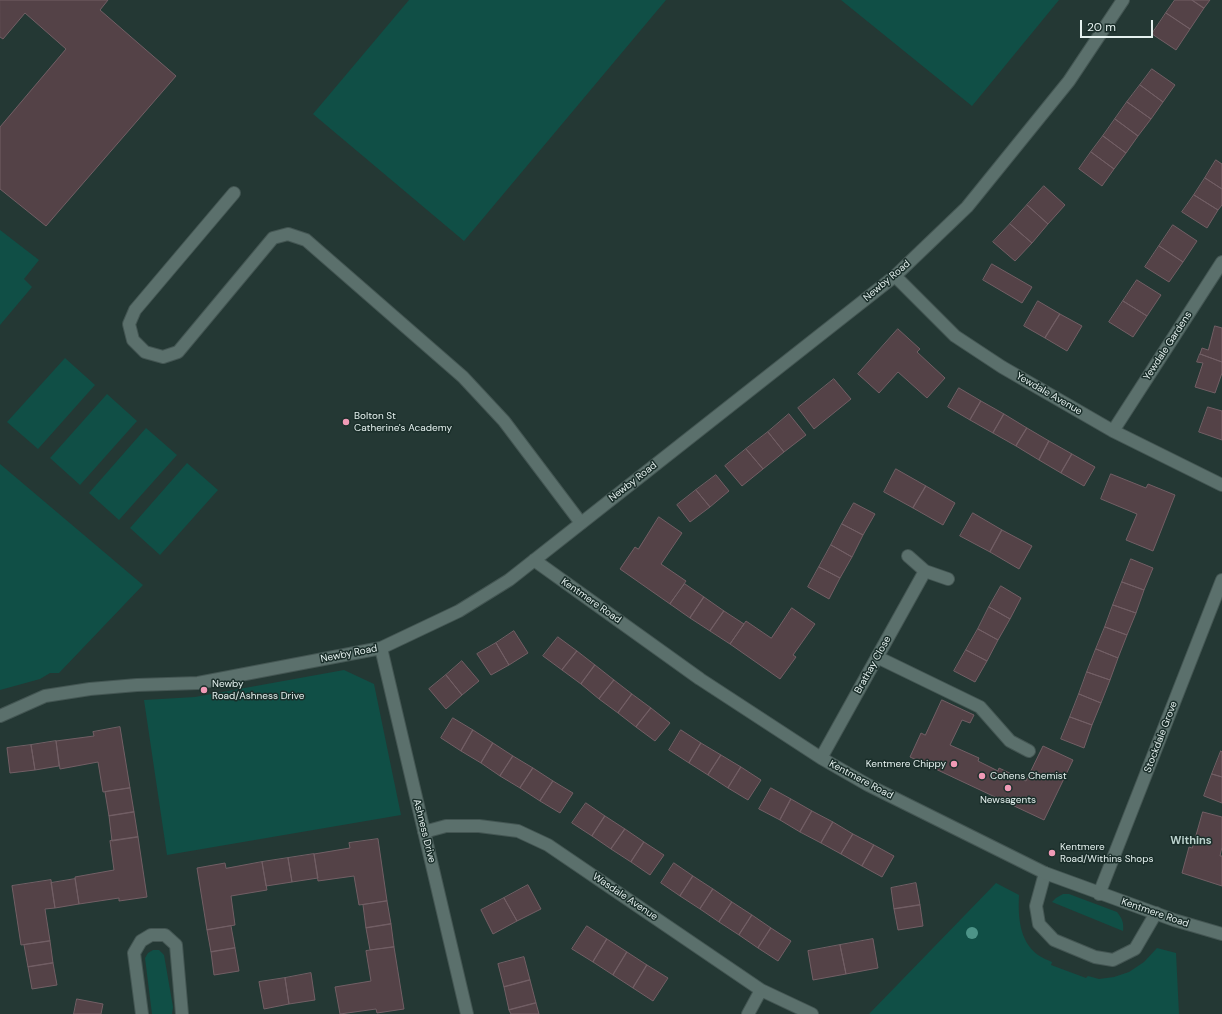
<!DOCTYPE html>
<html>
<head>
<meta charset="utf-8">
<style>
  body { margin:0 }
  #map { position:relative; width:1222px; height:1014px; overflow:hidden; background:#243834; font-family:"DM Sans",sans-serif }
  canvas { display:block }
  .scale { position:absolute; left:1080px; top:20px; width:73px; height:18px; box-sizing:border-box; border:2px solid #e5f1ef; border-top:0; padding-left:5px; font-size:12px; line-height:14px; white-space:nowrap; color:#e5f1ef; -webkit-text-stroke:3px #1a2e2a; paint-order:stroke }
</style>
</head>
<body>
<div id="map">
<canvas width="1222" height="1014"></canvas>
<div class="scale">20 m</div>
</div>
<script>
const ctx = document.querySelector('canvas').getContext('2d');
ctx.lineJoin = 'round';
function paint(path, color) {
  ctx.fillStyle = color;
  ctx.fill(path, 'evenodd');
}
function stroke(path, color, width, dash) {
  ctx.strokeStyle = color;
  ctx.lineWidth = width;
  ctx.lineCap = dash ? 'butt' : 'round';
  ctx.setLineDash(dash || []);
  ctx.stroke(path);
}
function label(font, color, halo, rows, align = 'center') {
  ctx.font = font + ' "DM Sans",sans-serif';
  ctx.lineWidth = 3;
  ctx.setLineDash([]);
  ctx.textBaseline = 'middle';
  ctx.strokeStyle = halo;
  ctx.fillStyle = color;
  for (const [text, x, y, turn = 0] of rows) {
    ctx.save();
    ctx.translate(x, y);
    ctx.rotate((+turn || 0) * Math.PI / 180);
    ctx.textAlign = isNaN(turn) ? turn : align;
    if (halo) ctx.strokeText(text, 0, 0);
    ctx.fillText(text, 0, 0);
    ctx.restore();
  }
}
const green = new Path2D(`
  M409 0H666L464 241 313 114Z
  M841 0H1059L972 106Z
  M0 230 39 260 24 279 32 287 0 325Z
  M65 358 95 385 38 449 7 422Z
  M107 394 137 421 80 485 50 458Z
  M146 428 177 455 119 520 89 493Z
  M187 463 218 490 160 555 130 528Z
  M0 464 143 585 59 673H50L40 679 0 690Z
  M344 670 374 684 401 815 167 855 144 700 195 697Z
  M996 883 1019 895C1018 916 1019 941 1038 955 1042 958 1048 960 1052 962L1051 965 1086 978 1088 976 1099 979 1114 977 1129 972 1144 962 1157 948 1176 953 1179 1014H869Z
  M1063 894H1069L1117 912C1122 918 1124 923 1123 931L1052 902 1056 898Z
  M153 950H159L164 955 173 1007 172 1014H152L145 958 148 953Z`);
const building = new Path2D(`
  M0 0H108L100 10 176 76 46 226 0 189V127L66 49 25 13 3 39 0 37Z
  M1175 0H1192L1204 8 1190 29 1166 13Z
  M1192 0H1210L1204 8Z
  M1166 13 1190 29 1176 50 1152 34Z
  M1152 69 1175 85 1163 102 1140 85Z
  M1140 85 1163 102 1151 119 1127 102Z
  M1127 102 1151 119 1138 136 1115 119Z
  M1115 119 1138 136 1126 153 1103 136Z
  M1103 136 1126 153 1114 169 1091 152Z
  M1091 152 1114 169 1102 186 1079 169Z
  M1216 160 1222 164V189L1205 178Z
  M1205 178 1222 189V205L1218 210 1194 195Z
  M1044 186 1065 205 1048 224 1027 205Z
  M1194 195 1218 210 1207 228 1182 212Z
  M1027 205 1048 224 1032 243 1010 224Z
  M1010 224 1032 243 1015 261 993 242Z
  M1173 225 1197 241 1183 262 1159 246Z
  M1159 246 1183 262 1169 282 1145 267Z
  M992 264 1032 287 1022 303 983 280Z
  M1137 280 1161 295 1147 316 1123 301Z
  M1038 301 1060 314 1045 338 1024 326Z
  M1123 301 1147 316 1133 337 1109 322Z
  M1060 314 1082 326 1067 351 1045 338Z
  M1215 326 1222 328V362L1200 354 1202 348 1208 350Z
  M898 329 920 349 917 352 945 378 927 398 898 372 879 393 858 374Z
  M1200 354 1222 362V373L1215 393 1195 387 1203 363 1197 362Z
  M834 379 851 399 814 429 798 408Z
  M959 388 981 401 970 420 948 407Z
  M981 401 1004 414 993 433 970 420Z
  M1208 407 1222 411V440L1199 432Z
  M789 414 806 435 784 452 768 432Z
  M1004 414 1027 428 1016 446 993 433Z
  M1027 428 1049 441 1039 460 1016 446Z
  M768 432 784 452 763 469 746 449Z
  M1049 441 1072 454 1061 473 1039 460Z
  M746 449 763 469 742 486 725 466Z
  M1072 454 1095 467 1084 486 1061 473Z
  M896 469 926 486 913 508 884 492Z
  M1111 474 1146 488 1148 484 1175 495 1153 551 1126 540 1137 514 1101 499Z
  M716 475 729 491 710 507 696 490Z
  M926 486 955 503 943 525 913 508Z
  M696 490 710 507 690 522 677 505Z
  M854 503 875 514 863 535 842 524Z
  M973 513 1002 530 990 552 960 536Z
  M659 517 682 533 661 564 686 581 670 604 620 569 635 547 638 549Z
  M842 524 863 535 852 557 831 545Z
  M1002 530 1032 546 1019 569 990 552Z
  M831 545 852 557 840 578 819 567Z
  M1131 559 1153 568 1144 590 1122 582Z
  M819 567 840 578 829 599 808 587Z
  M1122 582 1144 590 1136 613 1113 605Z
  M685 584 704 597 690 618 670 604Z
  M1001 586 1021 598 1010 619 989 607Z
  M704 597 724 611 710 631 690 618Z
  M1113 605 1136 613 1127 635 1105 627Z
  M989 607 1010 619 998 640 978 629Z
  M792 608 815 624 793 655 796 657 780 679 730 644 746 621 771 638Z
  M724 611 744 624 730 644 710 631Z
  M1105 627 1127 635 1118 658 1096 649Z
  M978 629 998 640 987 661 966 650Z
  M514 631 528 653 509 665 496 643Z
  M558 637 577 651 562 670 543 656Z
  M496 643 509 665 491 675 477 654Z
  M1096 649 1118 658 1110 680 1087 672Z
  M966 650 987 661 975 682 954 671Z
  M577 651 595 665 581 684 562 670Z
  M462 661 479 681 462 695 446 675Z
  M595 665 614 680 599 699 581 684Z
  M1087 672 1110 680 1101 703 1079 694Z
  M446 675 462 695 446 709 429 689Z
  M614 680 632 694 618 713 599 699Z
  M632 694 651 708 636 727 618 713Z
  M1079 694 1101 703 1092 725 1070 717Z
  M942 700 974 715 970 723 962 720 950 745 979 758 978 761 998 771 999 768 1026 781 1043 746 1073 760 1044 820 910 757 921 733 925 735Z
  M651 708 670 723 655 741 636 727Z
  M1070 717 1092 725 1084 748 1061 739Z
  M453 718 473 730 461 751 441 738Z
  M120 727 130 788 103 792 98 762 60 769 56 741 94 736 93 732Z
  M473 730 493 743 481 763 461 751Z
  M681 730 701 743 689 763 669 750Z
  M56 741 59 766 35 770 31 745Z
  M493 743 513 756 500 776 481 763Z
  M701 743 721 755 708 775 689 763Z
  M31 745 35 770 10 773 7 748Z
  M1221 751 1222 752V777L1212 774Z
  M721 755 741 767 728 788 708 775Z
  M513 756 533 768 520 788 500 776Z
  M741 767 761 780 748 800 728 788Z
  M533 768 553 781 540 801 520 788Z
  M1212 774 1222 777V803L1204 796Z
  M553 781 573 793 560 813 540 801Z
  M130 788 134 812 109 816 105 792Z
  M771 788 791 799 780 820 759 809Z
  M791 799 812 811 800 832 780 820Z
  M586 803 605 816 592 836 572 823Z
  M812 811 833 822 821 843 800 832Z
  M134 812 138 837 112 841 109 816Z
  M1203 812 1222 817V847L1220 856H1222V886L1182 873 1189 847 1192 848Z
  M605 816 625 829 611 849 592 836Z
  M833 822 853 834 841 854 821 843Z
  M625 829 644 842 631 862 611 849Z
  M853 834 874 845 862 866 841 854Z
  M138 837 147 897 119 901V898L79 904 75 877 114 870 110 841Z
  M378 839 387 901 359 905 354 876 318 881 314 854 350 848 349 843Z
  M644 842 664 855 650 875 631 862Z
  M874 845 894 856 882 877 862 866Z
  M314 854 318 878 292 882 288 858Z
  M288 858 292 882 266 886 262 862Z
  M262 862 267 890 231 896 235 925 207 930 197 868 225 863 226 868Z
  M674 863 693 876 680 896 661 883Z
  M693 876 713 889 700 909 680 896Z
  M75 879 79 904 55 908 51 883Z
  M51 880 55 908 45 909 50 941 21 945 12 886Z
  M916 883 920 905 894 909 891 888Z
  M528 885 541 909 517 921 504 898Z
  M713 889 732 902 719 922 700 909Z
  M504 898 517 921 493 934 481 910Z
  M387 901 391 924 366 928 363 905Z
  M732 902 752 915 739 935 719 922Z
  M920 905 923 926 898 930 894 909Z
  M752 915 771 928 758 948 739 935Z
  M391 924 394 947 370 950 366 928Z
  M231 926 235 948 211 952 207 930Z
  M587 926 607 939 593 962 572 949Z
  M771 928 791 941 778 961 758 948Z
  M607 939 627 952 613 975 593 962Z
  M873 939 878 968 846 974 840 945Z
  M50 941 53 963 28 967 24 945Z
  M840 945 846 974 813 980 808 951Z
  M394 947 404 1009 377 1013 376 1009 340 1014 335 987 371 981 366 951Z
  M235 948 239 971 214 975 211 952Z
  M627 952 647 965 633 988 613 975Z
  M524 957 530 980 504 987 498 964Z
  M53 963 57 985 32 989 28 967Z
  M647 965 668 978 653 1001 633 988Z
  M311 973 315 1000 289 1004 285 978Z
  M285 978 289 1004 264 1009 259 982Z
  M530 980 536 1003 509 1010 504 987Z
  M77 999 103 1004 101 1014H74Z
  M536 1003 539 1014H511L509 1010Z`);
const lane = new Path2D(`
  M234 193 135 310 129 324 133 340 145 352 163 357 178 352 273 238 288 234 306 240 463 377 504 421 581 523
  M877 657 980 707 1010 741 1029 751
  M1045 873 1036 906 1039 924 1054 940 1095 957 1113 960 1135 949 1156 913`);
const street = new Path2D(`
  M895 276 955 336 1002 367 1113 431 1222 485
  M1113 431 1222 262
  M908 556 925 571 948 579
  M534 560 700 679 821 758 868 785 1045 873 1174 920 1222 934
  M381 648 467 1014
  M0 716 45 696 90 689 137 685 198 683 381 648 459 611 509 580 895 276 967 207 1069 81 1123 0
  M821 758 925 571
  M424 832 446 826H479L518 831 548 845 761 990 812 1014
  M1099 894 1222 580
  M142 1014 134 953 141 941 151 935H165L176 945 182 1014
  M748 1014 761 990`);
const trees = [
  [972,933]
];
const markers = [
  [346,422,4,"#f09ab6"],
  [204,690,4,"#f09ab6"],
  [954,764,4,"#f09ab6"],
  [982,776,4,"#f09ab6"],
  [1008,788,4,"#f09ab6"],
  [1052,853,4,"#f09ab6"]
];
const streetNames = [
  ["Newby Road",887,281,-40],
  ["Yewdale Gardens",1168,346,-57],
  ["Yewdale Avenue",1049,394,30],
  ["Newby Road",633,482,-38],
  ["Kentmere Road",591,601,35],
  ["Newby Road",349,654,-11],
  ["Brathay Close",873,665,-61],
  ["Stockdale Grove",1161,737,-69],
  ["Kentmere Road",861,780,28],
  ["Ashness Drive",424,831,76],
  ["Wasdale Avenue",625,897,34],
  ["Kentmere Road",1155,913,19]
];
const poiNames = [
  ["Bolton St",354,416],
  ["Catherine's Academy",354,428],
  ["Newby",212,684],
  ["Road/Ashness Drive",212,696],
  ["Kentmere Chippy",946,764,"right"],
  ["Cohens Chemist",990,776],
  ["Newsagents",1008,800,"center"],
  ["Kentmere",1060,847],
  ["Road/Withins Shops",1060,859]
];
const neighbourhoodNames = [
  ["Withins",1191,841]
];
paint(green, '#104f46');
paint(building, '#544247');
stroke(building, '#725f65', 1);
stroke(lane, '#445653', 14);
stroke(street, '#445653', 14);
stroke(lane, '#5b706c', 12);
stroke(street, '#5b706c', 12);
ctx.fillStyle = '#4d9488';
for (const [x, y] of trees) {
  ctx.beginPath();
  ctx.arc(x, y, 6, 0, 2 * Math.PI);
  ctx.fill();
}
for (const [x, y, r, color] of markers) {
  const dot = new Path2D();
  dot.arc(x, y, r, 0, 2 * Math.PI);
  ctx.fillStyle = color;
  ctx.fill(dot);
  stroke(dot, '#1a2e2a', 1.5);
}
label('10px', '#e5f1ef', '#1a2e2a', streetNames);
label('10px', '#e5f1ef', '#1a2e2a', poiNames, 'left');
label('bold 11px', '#bcd3ce', '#1a2e2a', neighbourhoodNames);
</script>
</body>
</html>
